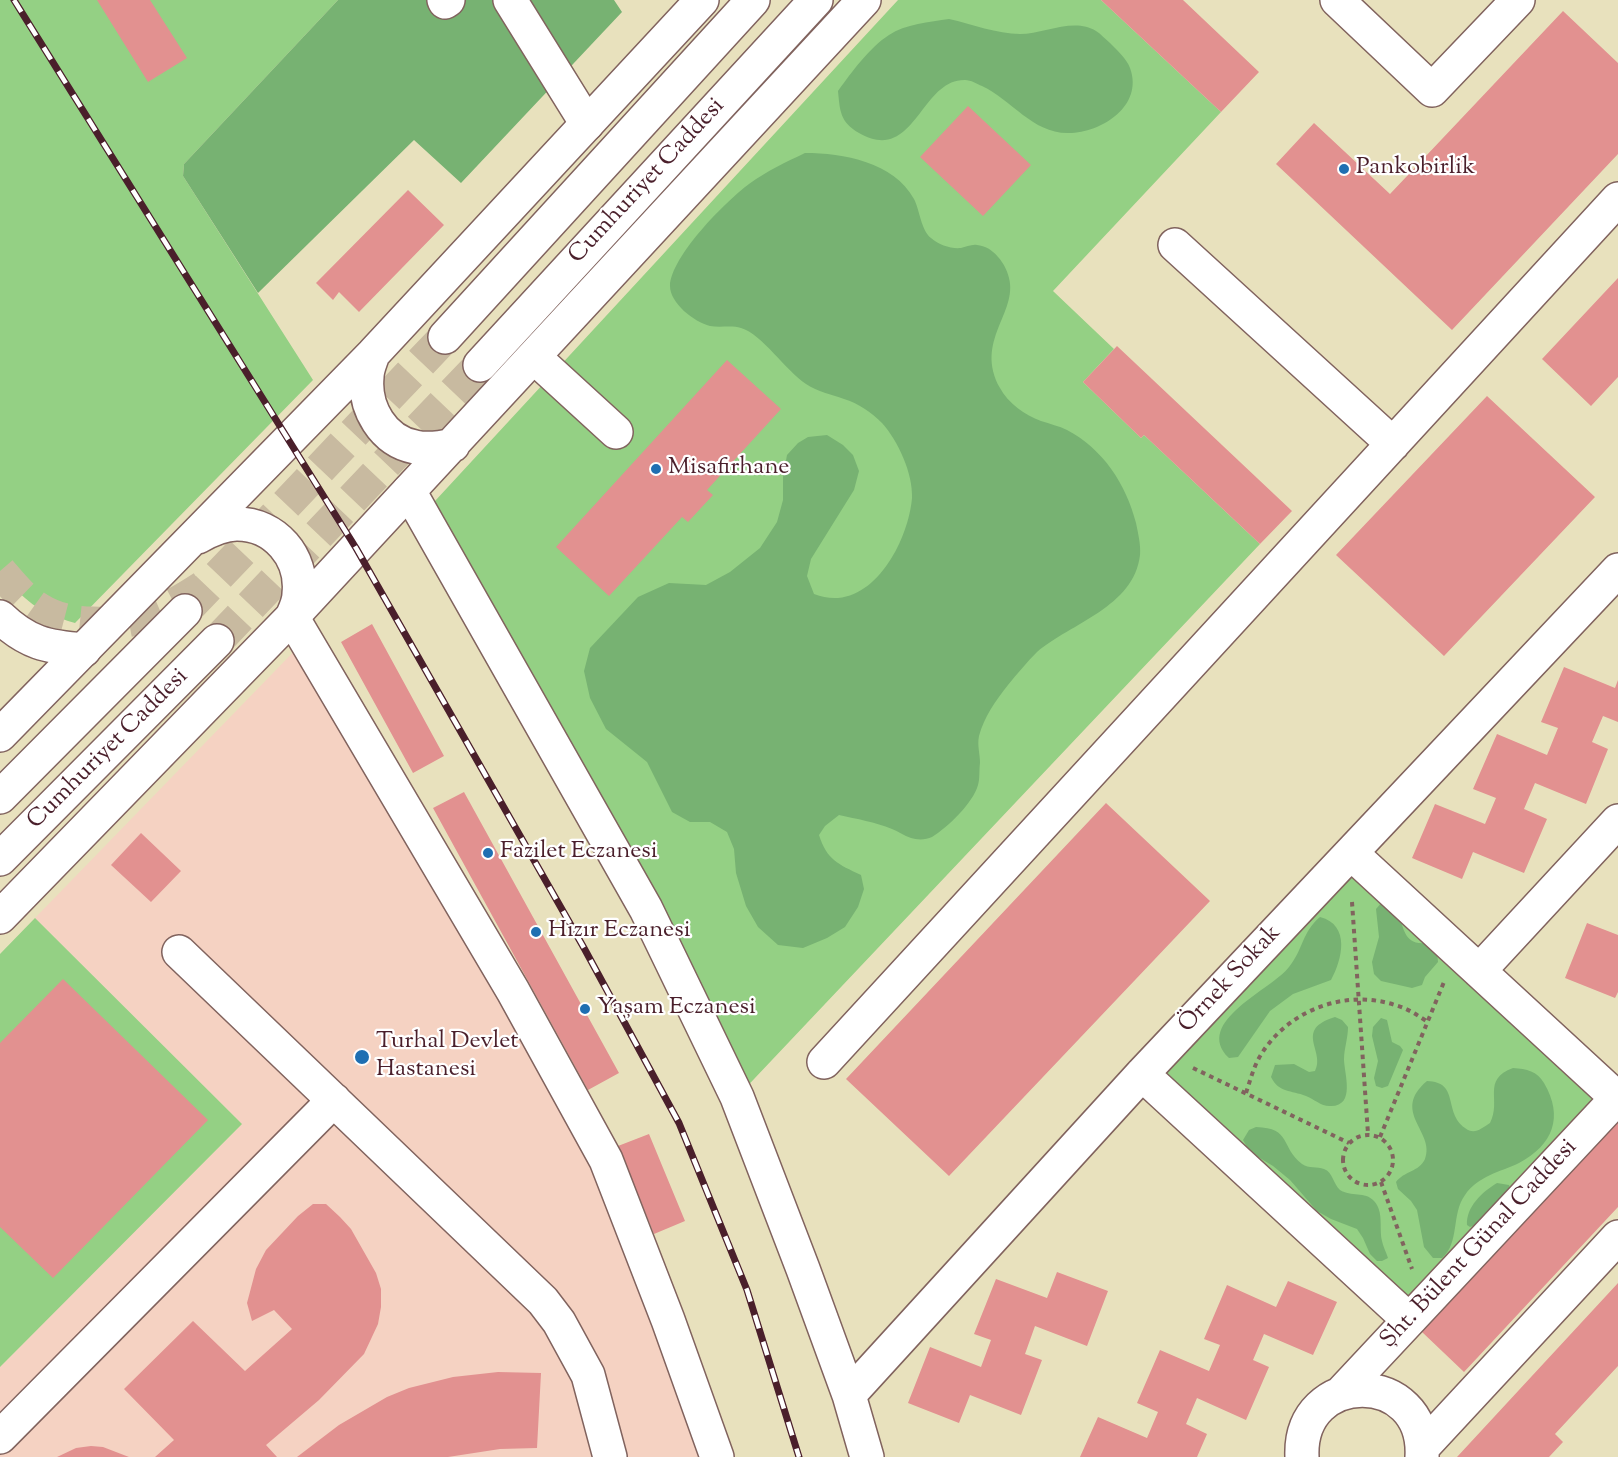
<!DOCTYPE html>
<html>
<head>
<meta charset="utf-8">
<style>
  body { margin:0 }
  canvas { display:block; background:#e8e1bd }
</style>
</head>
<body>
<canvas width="1618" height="1457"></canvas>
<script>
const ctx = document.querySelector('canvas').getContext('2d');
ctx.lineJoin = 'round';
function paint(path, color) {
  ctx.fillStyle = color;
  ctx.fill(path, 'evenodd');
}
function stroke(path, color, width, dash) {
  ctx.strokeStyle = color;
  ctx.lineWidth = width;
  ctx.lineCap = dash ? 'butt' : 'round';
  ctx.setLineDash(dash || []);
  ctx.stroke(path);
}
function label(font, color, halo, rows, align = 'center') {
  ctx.font = font + ' "Sorts Mill Goudy",serif';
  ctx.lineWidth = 4.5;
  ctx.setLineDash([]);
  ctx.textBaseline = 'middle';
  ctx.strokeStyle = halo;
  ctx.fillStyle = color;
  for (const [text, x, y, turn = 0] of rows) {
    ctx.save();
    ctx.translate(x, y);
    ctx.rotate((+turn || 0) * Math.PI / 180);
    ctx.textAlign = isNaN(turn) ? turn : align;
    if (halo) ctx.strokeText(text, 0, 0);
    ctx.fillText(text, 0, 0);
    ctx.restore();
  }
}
const built = new Path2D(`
  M306 639 606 1160 717 1457H0V1367L242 1124 35 918Z`);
const green = new Path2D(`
  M0 0H338L184 164 183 176 313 380 75 623C37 612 25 601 0 571Z
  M898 0H1101L1221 112 1053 291 1114 349 1083 382 1141 438 1144 435 1260 544 737 1097 423 514Z
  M1351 853 1617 1098 1409 1320 1142 1074Z
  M35 918 242 1124 0 1367V954Z`);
const forest = new Path2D(`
  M338 0H614L622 12 461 183 414 140 258 293 183 176 184 164Z
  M949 19C972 24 997 34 1020 34 1044 34 1074 17 1096 31 1101 34 1105 39 1110 43 1116 49 1127 59 1130 68 1144 106 1101 133 1069 133 1033 134 1012 100 982 86 977 84 971 80 965 80 920 79 915 165 859 133 840 122 840 111 838 91 851 73 870 47 889 35 905 24 930 22 949 19Z
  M805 153C843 153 894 162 914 199 920 211 921 230 931 238 939 245 951 249 961 248 966 247 972 244 977 245 993 246 1006 264 1009 278 1018 313 974 341 1000 388 1008 403 1025 415 1041 421 1050 424 1059 426 1067 430 1103 449 1126 484 1136 523 1138 533 1141 545 1140 555 1134 607 1071 623 1037 652 1027 662 1017 674 1008 685 996 700 984 717 979 736 977 745 980 754 980 763 979 769 980 779 978 785 973 803 948 827 932 837 926 840 917 840 911 838 904 836 898 831 892 829 875 822 857 819 839 815L825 826 819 835C827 860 838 864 861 875L864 889 858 907 845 927 827 938 803 948 778 945 758 927 746 906 736 873 734 849 727 832 710 822H690L672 812 647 762 606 729 590 698 584 671 590 648 638 597 669 583 706 585 730 572 760 548 777 522 783 500V477L787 455 798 443 808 437 827 435 843 445 853 455 859 471 854 490 811 559 807 576 814 594C869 616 908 544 912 498 913 473 898 441 882 423 872 413 858 403 844 399 831 394 818 392 806 384 786 371 762 334 741 328 732 325 720 328 710 326 694 322 670 303 670 286 671 256 726 201 749 184 767 171 786 162 805 153Z
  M1383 901 1398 910C1403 927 1404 945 1425 943L1437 952 1438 962 1425 977 1422 985 1412 988 1381 981 1374 974 1372 962 1379 937 1376 909Z
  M1320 917C1351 925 1342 960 1331 980L1293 994 1270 1011 1238 1057 1229 1058C1192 1022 1273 989 1289 967 1303 950 1302 932 1320 917Z
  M1335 1017 1342 1020 1348 1027C1348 1038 1344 1049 1344 1059 1344 1073 1356 1106 1331 1106 1322 1107 1314 1099 1306 1096 1291 1090 1279 1093 1271 1077L1275 1065 1294 1064 1309 1072 1315 1071C1326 1051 1293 1030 1335 1017Z
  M1381 1018 1387 1020 1392 1042 1400 1046 1403 1050 1388 1086 1382 1088 1376 1086 1374 1078 1378 1061 1372 1036 1373 1027Z
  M1513 1068C1527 1069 1537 1071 1544 1083 1564 1117 1553 1145 1519 1163 1500 1172 1478 1176 1465 1195 1451 1214 1460 1243 1442 1258H1433L1424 1247 1417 1210 1411 1201 1398 1189 1396 1182C1404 1171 1419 1172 1425 1159 1436 1132 1390 1112 1427 1081 1460 1082 1443 1112 1465 1128 1474 1135 1481 1129 1490 1123 1502 1100 1481 1080 1513 1068Z
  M1256 1127C1292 1128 1280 1147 1302 1164 1309 1169 1317 1166 1324 1169 1333 1172 1333 1184 1340 1190 1351 1197 1365 1191 1374 1201 1384 1212 1379 1227 1382 1241 1383 1246 1386 1252 1388 1258L1382 1261H1377L1370 1254 1363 1238 1357 1229 1331 1219 1317 1211 1290 1180 1273 1166 1250 1152 1243 1140 1249 1130Z
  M1497 1183 1509 1185 1510 1188C1502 1198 1493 1205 1484 1214 1479 1220 1478 1225 1470 1227L1467 1225C1466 1207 1482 1192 1497 1183Z`);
const building = new Path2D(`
  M97 0H150L187 58 148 82Z
  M1101 0H1183L1259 72 1221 112Z
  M1563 11 1618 63V154L1452 330 1276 164 1314 123 1390 194Z
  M968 106 1031 165 983 216 920 157Z
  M408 190 444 225 359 312 339 292 333 300 316 283Z
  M1618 278V377L1591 406 1542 359Z
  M1117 346 1292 511 1260 544 1144 435 1141 438 1083 382Z
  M727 360 781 409 707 490 713 495 688 522 682 517 609 596 556 547Z
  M1487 396 1595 497 1444 656 1336 555Z
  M372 624 444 756 413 773 341 642Z
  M1564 667 1615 688 1618 680V722L1603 716 1592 742 1608 749 1586 804 1535 783 1524 809 1547 819 1524 873 1473 852 1462 879 1412 858 1435 804 1485 824 1496 798 1473 789 1497 734 1547 755 1558 728 1541 722Z
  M464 792 619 1073 588 1090 433 808Z
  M1106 803 1210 901 949 1176 846 1079Z
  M141 833 181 871 151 902 111 865Z
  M1587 923 1618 935V992L1615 998 1565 978Z
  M63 979 208 1120 53 1278 0 1227V1043Z
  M1618 1121V1207L1464 1372 1422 1332Z
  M649 1134 685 1221 654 1234 618 1146Z
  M313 1204H326L340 1217 351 1229 376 1273 381 1289V1307L378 1324 364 1354 319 1400 266 1445 277 1457H155L174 1440 124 1389 193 1321 245 1371 292 1329 274 1310 252 1321 247 1303 256 1269 266 1250 298 1216Z
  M1057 1272 1108 1291 1087 1346 1035 1326 1025 1354 1042 1360 1021 1415 970 1395 959 1423 908 1403 930 1347 981 1367 991 1340 974 1334 996 1279 1047 1298Z
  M1288 1281 1337 1302 1313 1355 1264 1334 1253 1360 1269 1367 1246 1420 1197 1398 1186 1424 1207 1434 1197 1457H1080L1098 1417 1147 1438 1158 1412 1137 1403 1160 1350 1209 1371 1220 1345 1204 1339 1227 1285 1276 1307Z
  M1618 1283V1366L1555 1434 1563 1442 1549 1457H1457Z
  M498 1372 541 1373 537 1448 500 1449 448 1457H297L339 1425 387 1397 409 1388 453 1377Z
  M91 1446 103 1447 129 1457H57L76 1448Z`);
const minorTunnel = new Path2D(`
  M0 571C12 585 23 599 39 609 55 619 74 623 92 623 144 625 173 607 215 579`);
const highwayTunnel = new Path2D(`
  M185 611 445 337
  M217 641 480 365`);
const path = new Path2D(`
  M1352 902 1368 1134
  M1193 1068 1349 1143
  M1246 1093C1250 1081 1253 1069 1259 1058 1285 1012 1343 988 1395 1005 1407 1008 1417 1015 1428 1022
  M1343 1160a25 25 0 1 1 50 0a25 25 0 1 1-50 0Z
  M1380 1137 1444 982
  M1381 1182 1412 1269`);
const minor = new Path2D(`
  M444 0 445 2 448 0
  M510 0 587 124
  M1337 0 1432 90 1518 0
  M1175 245 1393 444
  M534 357 616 432
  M409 491 646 909 737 1097 803 1269 849 1395 867 1457
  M0 617C27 643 47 647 84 650
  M292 617 513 991 606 1160 668 1320 717 1457
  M1351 853 1617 1098
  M179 952 543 1301 559 1322 588 1375 610 1457
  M1479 971 1618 821
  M824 1062 1618 199
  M1142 1074 1409 1320
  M1341 1393 1618 1097
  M849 1395 1142 1074 1618 570
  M0 1437 334 1100
  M1423 1447 1618 1237
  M1302 1457C1298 1368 1427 1368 1422 1457`);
const highway = new Path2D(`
  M445 337 753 0
  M373 354C371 361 367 369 367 377 364 408 383 441 415 447 428 450 440 448 453 445
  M480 365 816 0
  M198 537C210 530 223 524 237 524 275 524 303 557 299 594 299 602 295 610 292 617
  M0 735 373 354 702 0
  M0 797 185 611
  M0 859 217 641
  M0 917 292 617 864 0`);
const rail = new Path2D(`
  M14 0 356 548 584 948 679 1123 747 1290 799 1457`);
const markers = [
  [1344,169,6,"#1f6fb2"],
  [656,469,6,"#1f6fb2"],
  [488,853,6,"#1f6fb2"],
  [536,932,6,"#1f6fb2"],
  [585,1009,6,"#1f6fb2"],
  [362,1057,8,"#1f6fb2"]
];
const poiNames = [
  ["Pankobirlik",1356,169],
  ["Misafirhane",668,469],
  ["Fazilet Eczanesi",500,853],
  ["Hızır Eczanesi",548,932],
  ["Yaşam Eczanesi",597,1009],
  ["Turhal Devlet",376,1043],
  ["Hastanesi",376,1071]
];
const streetNames = [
  ["Cumhuriyet Caddesi",648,182,-47],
  ["Cumhuriyet Caddesi",109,750,-45],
  ["Örnek Sokak",1231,980,-47],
  ["Şht. Bülent Günal Caddesi",1480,1245,-47]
];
paint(built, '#f5d2c2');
paint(green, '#94d084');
paint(forest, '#77b272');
paint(building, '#e29190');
stroke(minorTunnel, '#c8baa0', 33, [33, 16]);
stroke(highwayTunnel, '#c8baa0', 33, [33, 16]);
stroke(minor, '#81635e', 36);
stroke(highway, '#81635e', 36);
stroke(path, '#81635e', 4, [4.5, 4.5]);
stroke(minor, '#fff', 33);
stroke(highway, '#fff', 33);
stroke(rail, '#4a1f2b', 7);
stroke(rail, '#fff', 4.5, [14]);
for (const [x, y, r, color] of markers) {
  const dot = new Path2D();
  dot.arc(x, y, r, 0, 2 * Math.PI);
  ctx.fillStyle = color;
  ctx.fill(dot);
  stroke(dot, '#fff', 2);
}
label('24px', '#4a1f2b', '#fff', poiNames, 'left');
label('24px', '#4a1f2b', '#fff', streetNames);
</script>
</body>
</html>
